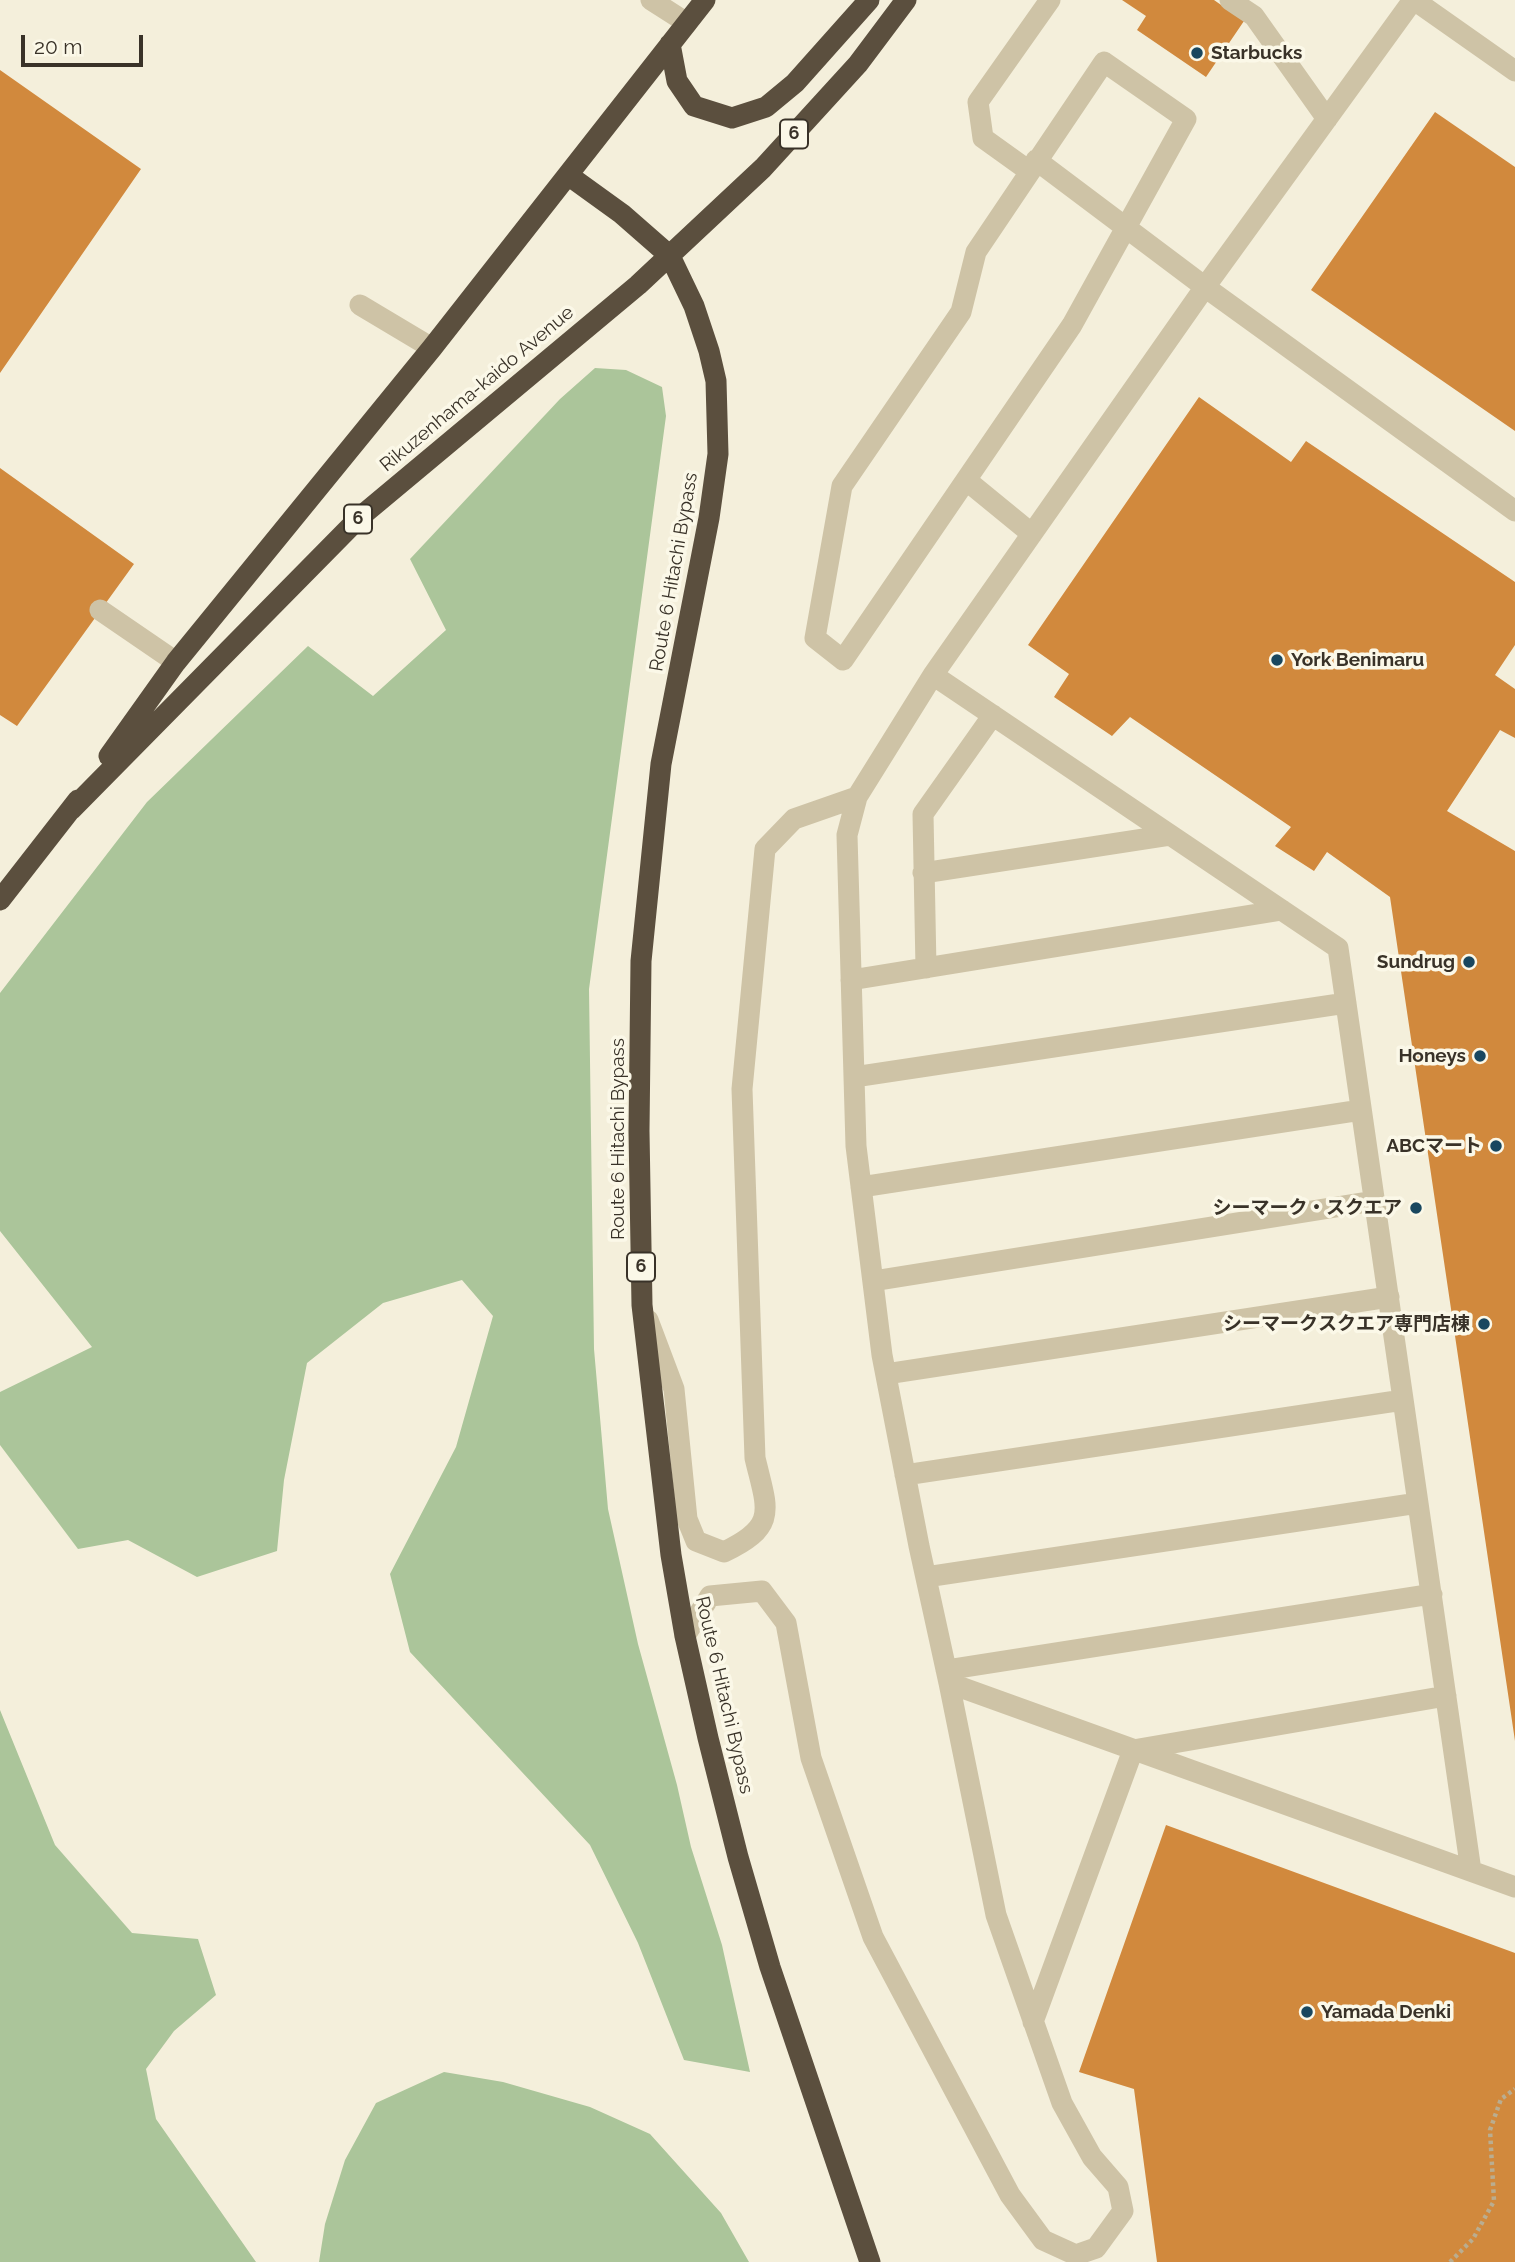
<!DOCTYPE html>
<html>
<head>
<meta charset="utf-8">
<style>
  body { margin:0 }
  #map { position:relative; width:1515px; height:2262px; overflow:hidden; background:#f4efdb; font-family:Raleway,sans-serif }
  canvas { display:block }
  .scale { position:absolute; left:21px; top:35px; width:122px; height:32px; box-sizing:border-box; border:4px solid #393228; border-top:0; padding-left:9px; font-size:21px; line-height:24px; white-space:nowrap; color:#393228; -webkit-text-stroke:5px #fbf8e8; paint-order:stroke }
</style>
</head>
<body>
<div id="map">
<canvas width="1515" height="2262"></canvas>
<div class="scale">20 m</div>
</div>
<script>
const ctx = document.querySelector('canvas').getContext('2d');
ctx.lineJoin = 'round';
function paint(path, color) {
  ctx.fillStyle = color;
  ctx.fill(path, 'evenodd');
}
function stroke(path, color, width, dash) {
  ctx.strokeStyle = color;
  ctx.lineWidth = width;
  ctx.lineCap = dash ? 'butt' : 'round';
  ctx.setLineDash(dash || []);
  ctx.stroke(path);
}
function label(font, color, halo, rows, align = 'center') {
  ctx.font = font + ' Raleway,"Noto Sans JP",sans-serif';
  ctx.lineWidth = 7;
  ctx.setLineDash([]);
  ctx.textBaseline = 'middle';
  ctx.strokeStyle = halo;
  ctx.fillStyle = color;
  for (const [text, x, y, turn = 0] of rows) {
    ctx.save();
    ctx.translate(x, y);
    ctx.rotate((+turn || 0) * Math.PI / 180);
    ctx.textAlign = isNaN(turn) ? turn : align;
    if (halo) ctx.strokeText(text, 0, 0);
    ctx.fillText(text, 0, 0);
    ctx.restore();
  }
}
const green = new Path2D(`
  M595 368 626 370 662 387 666 416 589 989 594 1349 608 1509 638 1644 677 1785 691 1847 722 1945 750 2072 684 2060 638 1943 590 1845 410 1652 390 1574 456 1447 493 1316 462 1280 383 1303 307 1363 284 1480 277 1551 197 1577 128 1540 78 1549 0 1445V1392L92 1347 0 1231V993L147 802 308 646 373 696 446 630 410 559 560 399Z
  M0 1710 55 1845 132 1933 198 1939 216 1995 174 2031 146 2069 156 2119 256 2262H0Z
  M444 2072 503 2082 590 2107 650 2134 721 2213 749 2262H319L325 2224 345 2160 376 2103Z`);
const building = new Path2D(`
  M1122 0H1214L1244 21 1206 77 1137 30 1146 16Z
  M0 70 141 169 0 373Z
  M1435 112 1515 167V431L1311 290Z
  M1199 397 1291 462 1306 441 1515 582V645L1495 675 1515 689V738L1500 730 1447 811 1515 851V1741L1390 897 1327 852 1314 871 1275 846 1291 827 1130 717 1112 736 1054 697 1069 674 1028 645Z
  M0 468 134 564 17 726 0 715Z
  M1166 1825 1515 1953V2262H1157L1134 2089 1079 2072Z`);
const path = new Path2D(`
  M1450 2262 1473 2239 1494 2201 1490 2130 1501 2099 1515 2089`);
const lane = new Path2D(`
  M1230 0 1254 16 1327 119
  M1413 0 1205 287 933 675 857 797 847 835 856 1146 882 1355 919 1546 949 1683 1515 1887
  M1414 0 1515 71
  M1104 62 1186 119 1072 325 843 660 815 638 842 486 961 312 976 252Z
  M1036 160 1205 287 1515 511
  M1029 171 983 138 978 102 1050 0
  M360 305 432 348
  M966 480 1032 534
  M100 610 176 662
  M933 675 1338 948 1471 1871
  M923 873 1170 835
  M926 968 923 814 993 715
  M851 980 1282 910
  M854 1077 1346 1003
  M861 1187 1361 1110
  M873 1281 1374 1201
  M648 1320 674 1389 687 1519 696 1541 724 1552C779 1526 767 1509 755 1458L742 1089 765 849 794 819 857 797
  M886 1374 1389 1297
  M905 1475 1403 1400
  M926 1577 1418 1503
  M685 1636 710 1596 762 1591 786 1623 811 1758 873 1937 1010 2195 1043 2240 1076 2255 1096 2248 1123 2211 1118 2187 1092 2157 1062 2103 996 1915 949 1683
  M946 1670 1432 1594
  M1033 2022 1133 1750 1446 1696`);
const street = new Path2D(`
  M651 0 687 23`);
const highway = new Path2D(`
  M670 44 677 81 694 106 732 118 766 107 795 83 869 0
  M568 175 622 214 670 256 694 306 709 351 716 381 718 454 709 518 661 764 641 961 639 1131 642 1305 671 1555 685 1636 708 1738 738 1857 770 1967 870 2262
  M109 756 176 662 432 348 705 0
  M71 810 360 517 638 285 763 168 858 64 906 0
  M0 900 78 800`);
const markers = [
  [1197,53,7,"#19475f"],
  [1277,660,7,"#19475f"],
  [1469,962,7,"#19475f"],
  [1480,1056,7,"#19475f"],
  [1496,1146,7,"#19475f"],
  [1416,1208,7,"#19475f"],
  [1484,1324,7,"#19475f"],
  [1307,2012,7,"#19475f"]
];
const shields = [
  [794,134,28],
  [358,519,28],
  [641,1267,28]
];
const shieldNames = [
  ["6",794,134],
  ["6",358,519],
  ["6",641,1267]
];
const poiNames = [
  ["Starbucks",1211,53,"left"],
  ["York Benimaru",1291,660,"left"],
  ["Sundrug",1455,962],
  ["Honeys",1466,1056],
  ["ABCマート",1482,1146],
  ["シーマーク・スクエア",1402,1208],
  ["シーマークスクエア専門店棟",1470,1324],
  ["Yamada Denki",1321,2012,"left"]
];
const streetNames = [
  ["Rikuzenhama-kaido Avenue",477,389,-40],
  ["Route 6 Hitachi Bypass",674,572,-80],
  ["Route 6 Hitachi Bypass",618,1139,-90],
  ["Route 6 Hitachi Bypass",724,1695,77]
];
paint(green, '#abc59a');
paint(building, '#d1893d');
stroke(path, '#baad90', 4.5, [3.5, 3.5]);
stroke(lane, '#cec3a6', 21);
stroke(street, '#cec3a6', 21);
stroke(highway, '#5b4f3e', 21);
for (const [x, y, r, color] of markers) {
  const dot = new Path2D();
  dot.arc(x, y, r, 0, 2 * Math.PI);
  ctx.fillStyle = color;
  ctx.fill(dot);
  stroke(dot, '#fbf8e8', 2.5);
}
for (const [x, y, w] of shields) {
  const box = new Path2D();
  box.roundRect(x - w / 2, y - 14.5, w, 29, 5);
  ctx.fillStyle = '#fbf8e8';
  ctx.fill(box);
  stroke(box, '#393228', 2);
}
label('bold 18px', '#393228', null, shieldNames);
label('bold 19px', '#393228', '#fbf8e8', poiNames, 'right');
label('19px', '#393228', '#fbf8e8', streetNames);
</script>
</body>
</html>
